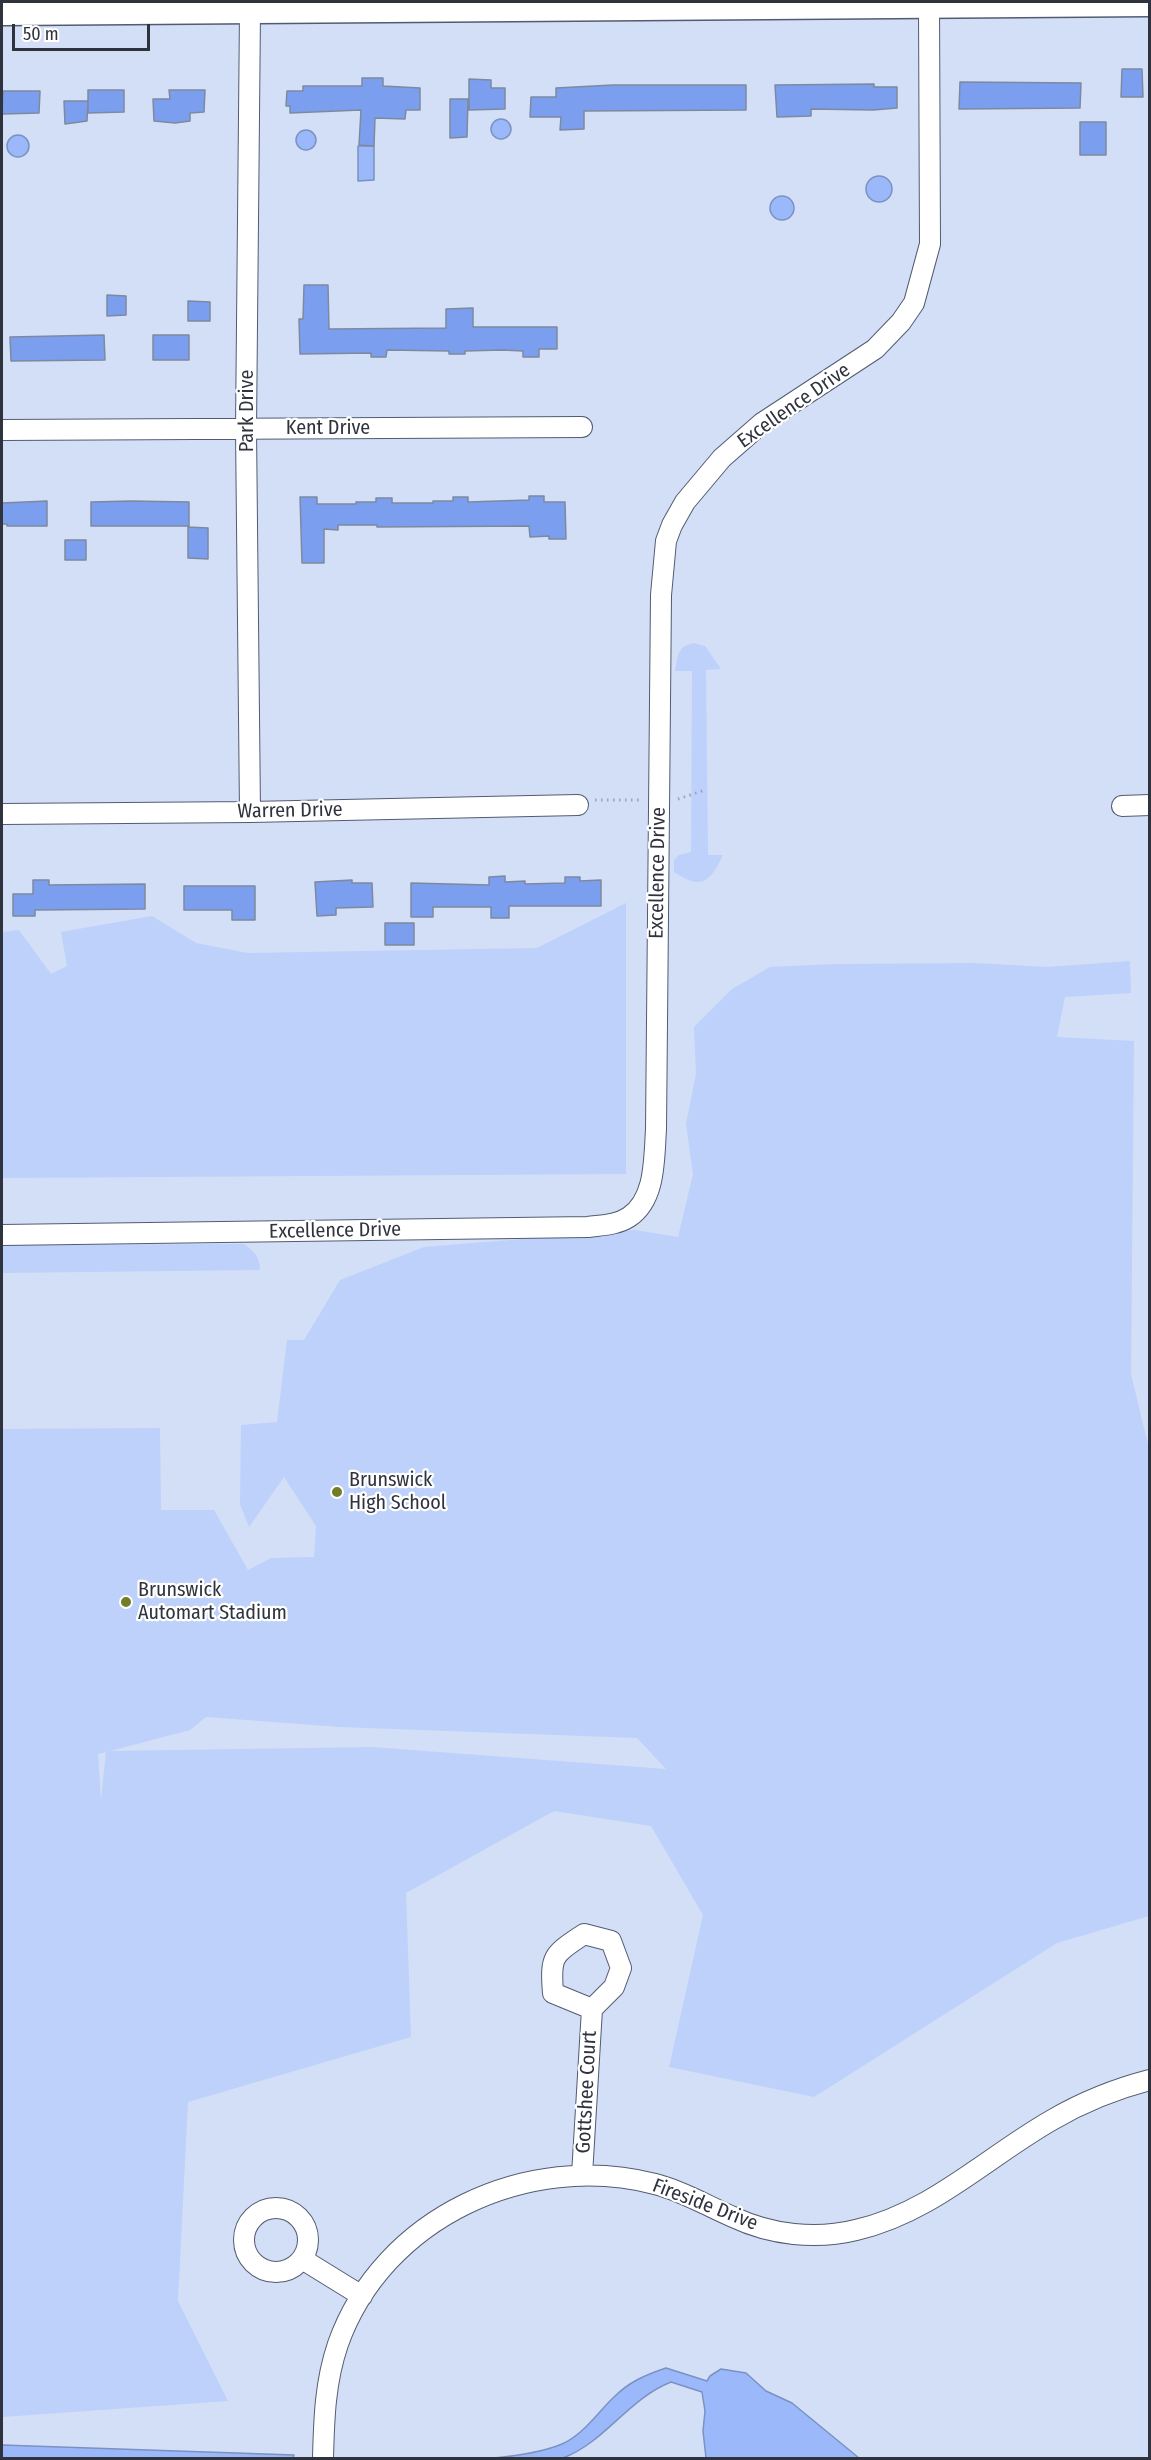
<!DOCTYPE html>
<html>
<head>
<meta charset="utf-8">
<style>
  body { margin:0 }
  #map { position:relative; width:1151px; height:2460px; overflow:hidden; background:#d3dff7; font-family:"Fira Sans Condensed",sans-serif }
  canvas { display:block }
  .frame { position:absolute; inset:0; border:3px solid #2f333d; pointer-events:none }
  .scale { position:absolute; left:12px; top:24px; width:138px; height:27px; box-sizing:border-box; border:3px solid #2f333d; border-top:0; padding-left:8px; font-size:18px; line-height:21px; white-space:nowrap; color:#2f333d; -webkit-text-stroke:4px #fff; paint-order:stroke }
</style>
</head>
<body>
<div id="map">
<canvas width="1151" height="2460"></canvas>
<div class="frame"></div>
<div class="scale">50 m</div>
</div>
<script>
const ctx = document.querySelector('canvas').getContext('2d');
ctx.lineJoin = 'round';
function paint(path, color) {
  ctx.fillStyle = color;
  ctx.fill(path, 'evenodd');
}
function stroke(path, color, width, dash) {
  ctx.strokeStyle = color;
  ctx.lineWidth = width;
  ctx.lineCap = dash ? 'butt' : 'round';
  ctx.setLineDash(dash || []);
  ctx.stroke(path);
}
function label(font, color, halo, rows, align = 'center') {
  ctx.font = font + ' "Fira Sans Condensed",sans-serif';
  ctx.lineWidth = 4.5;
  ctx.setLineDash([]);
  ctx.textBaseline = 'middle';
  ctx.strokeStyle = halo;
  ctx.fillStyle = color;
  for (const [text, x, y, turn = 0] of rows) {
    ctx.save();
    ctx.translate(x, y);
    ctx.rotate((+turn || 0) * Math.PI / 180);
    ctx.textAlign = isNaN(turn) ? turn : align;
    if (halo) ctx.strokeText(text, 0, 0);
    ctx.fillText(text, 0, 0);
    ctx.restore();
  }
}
const green = new Path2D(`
  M694 643 705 646 721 669 706 670 708 855H723C710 883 701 890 674 872V860L679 855 691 852 692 671H675C678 656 677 646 694 643Z
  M626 903V1174L2 1178V932L19 930 51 974 67 966 61 932 152 916 196 943 248 953 537 948Z
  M1130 961 1131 993 1065 997 1057 1037 1134 1041 1131 1374 1150 1453 1149 1916 1057 1943 814 2097 669 2067 703 1915 651 1826 554 1811 406 1893 411 2037 188 2102 178 2301 228 2401 2 2417V1429L160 1428 161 1510H214L248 1570 271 1558 314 1557 316 1526 284 1477 249 1527 240 1504 241 1425 277 1422 287 1340H304L340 1280 424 1247 635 1230 678 1237 693 1174 686 1124 696 1074 694 1027 732 989 770 967 835 964 976 963 1047 967ZM206 1717 340 1727 637 1738 666 1769 372 1747 110 1751 190 1730ZM106 1752 101 1800 98 1754Z
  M244 1244C254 1251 260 1257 260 1270L2 1273V1245Z`);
const water = new Path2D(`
  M491 129a10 10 0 1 1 20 0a10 10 0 1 1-20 0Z
  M296 140a10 10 0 1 1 20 0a10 10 0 1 1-20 0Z
  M7 146a11 11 0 1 1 22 0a11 11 0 1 1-22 0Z
  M358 146H374V180L358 181Z
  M866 189a13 13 0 1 1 26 0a13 13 0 1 1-26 0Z
  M770 208a12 12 0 1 1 24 0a12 12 0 1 1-24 0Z
  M666 2368 707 2381 710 2376 721 2369 746 2373 766 2391 792 2403 859 2458H706L703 2431 705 2411 702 2392 671 2382C628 2399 605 2442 563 2458 551 2460 510 2459 494 2458 515 2456 543 2452 562 2444 583 2435 598 2412 614 2397 629 2382 645 2375 666 2368Z
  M2 2445 294 2455 293 2458H2Z`);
const building = new Path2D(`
  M1122 69H1142L1143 97H1121Z
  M362 78H383V86L420 88V110H406L405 119 375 118 374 146 359 145 361 110 290 113V106H286L287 91H303V86H362Z
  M469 79 491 80V88H505V109L469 110Z
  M960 82 1081 83 1080 108 959 109Z
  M874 84V87H897V108L873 110 811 109V116L777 117 775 85Z
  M613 85H746V110L584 111V129L560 130 561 117H530L531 97H556V88Z
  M88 90H124V112L88 113Z
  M169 90H205L204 112 190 113V121L175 123 154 121 153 99H170Z
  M3 91H40L39 113 2 114Z
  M450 99H468L467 137 450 138Z
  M64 101H88L87 121 65 124Z
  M1080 122H1106V155H1080Z
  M304 285H328L329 329 446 328V309L473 308V327H557V349H539V357H523V351L502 350 465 351V354H449V351L387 350 386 357H371V353L300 354 299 319H303Z
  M107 295 126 296V315L107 316Z
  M188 301 210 302V321H188Z
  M104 335 105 360 11 361 10 337Z
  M153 335H189V360H153Z
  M529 496H544V502H565L566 539H549V536L530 537 529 526 377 527V525H338V530L324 529V563H302L300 497H317V504H356V502H376V498H392V503H433V501H453V497H468V502L529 500Z
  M47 501V526H7V524H2V503Z
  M131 501 189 502V526H91V502Z
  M188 527 208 528V559L188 558Z
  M65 540H86V560H65Z
  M505 876V882L525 881V884L565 883V877H580V881L601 880V906H509V918H491V907H433V917H411V883L489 885V877Z
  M33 880H49V885L145 884V909L35 910V916H13V894H33Z
  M352 880V883H372L373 907 336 908V915L317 916 315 882Z
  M184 886H255V920H232V910H184Z
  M385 923H414V945H385Z`);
const path = new Path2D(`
  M678 799 705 790
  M595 800H642`);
const minor = new Path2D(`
  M2 430 582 427
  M1122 806 1150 805
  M250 812 246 429 250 11
  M2 814 250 812 578 805
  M2 1235 588 1227C602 1225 617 1225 629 1217 656 1199 654 1158 656 1129L661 595 666 541 672 525 685 502 722 458 762 423 875 349 901 322 914 303 930 244 929 6
  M582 2175 592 2009 614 1987 621 1968 611 1941 584 1934C553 1955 550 1955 553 1993L592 2009
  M244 2240a32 32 0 1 1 64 0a32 32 0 1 1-64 0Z
  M302 2259 362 2296
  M323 2458C324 2419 325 2382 338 2344 383 2217 528 2151 655 2184 683 2191 707 2206 733 2217 771 2235 816 2240 856 2230 931 2213 987 2157 1052 2120 1083 2102 1115 2089 1150 2080`);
const tertiary = new Path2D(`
  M2 13 1150 4`);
const markers = [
  [337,1492,6,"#737c27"],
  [126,1602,6,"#737c27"]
];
const streetNames = [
  ["Excellence Drive",794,406,-35],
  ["Park Drive",247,411,-90],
  ["Kent Drive",328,428],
  ["Warren Drive",290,811,-1],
  ["Excellence Drive",658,873,-89],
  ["Excellence Drive",335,1231,-1],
  ["Gottshee Court",587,2092,-87],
  ["Fireside Drive",705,2205,21]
];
const poiNames = [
  ["Brunswick",349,1480],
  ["High School",349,1503],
  ["Brunswick",138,1590],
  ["Automart Stadium",138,1613]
];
paint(green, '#bdd1fa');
paint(water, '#9bb9fa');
stroke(water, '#7b91c1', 1.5);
paint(building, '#7b9fee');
stroke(building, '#7e899f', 1.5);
stroke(minor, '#525c71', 22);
stroke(tertiary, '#525c71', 27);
stroke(path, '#9aa4b7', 3, [1.5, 4.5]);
stroke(minor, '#fff', 20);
stroke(tertiary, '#fff', 24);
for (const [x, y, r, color] of markers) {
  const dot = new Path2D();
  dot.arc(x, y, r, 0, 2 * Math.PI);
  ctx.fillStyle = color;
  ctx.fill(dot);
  stroke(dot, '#fff', 2);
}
label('20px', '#2f333d', '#fff', streetNames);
label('20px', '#2f333d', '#fff', poiNames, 'left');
</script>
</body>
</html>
